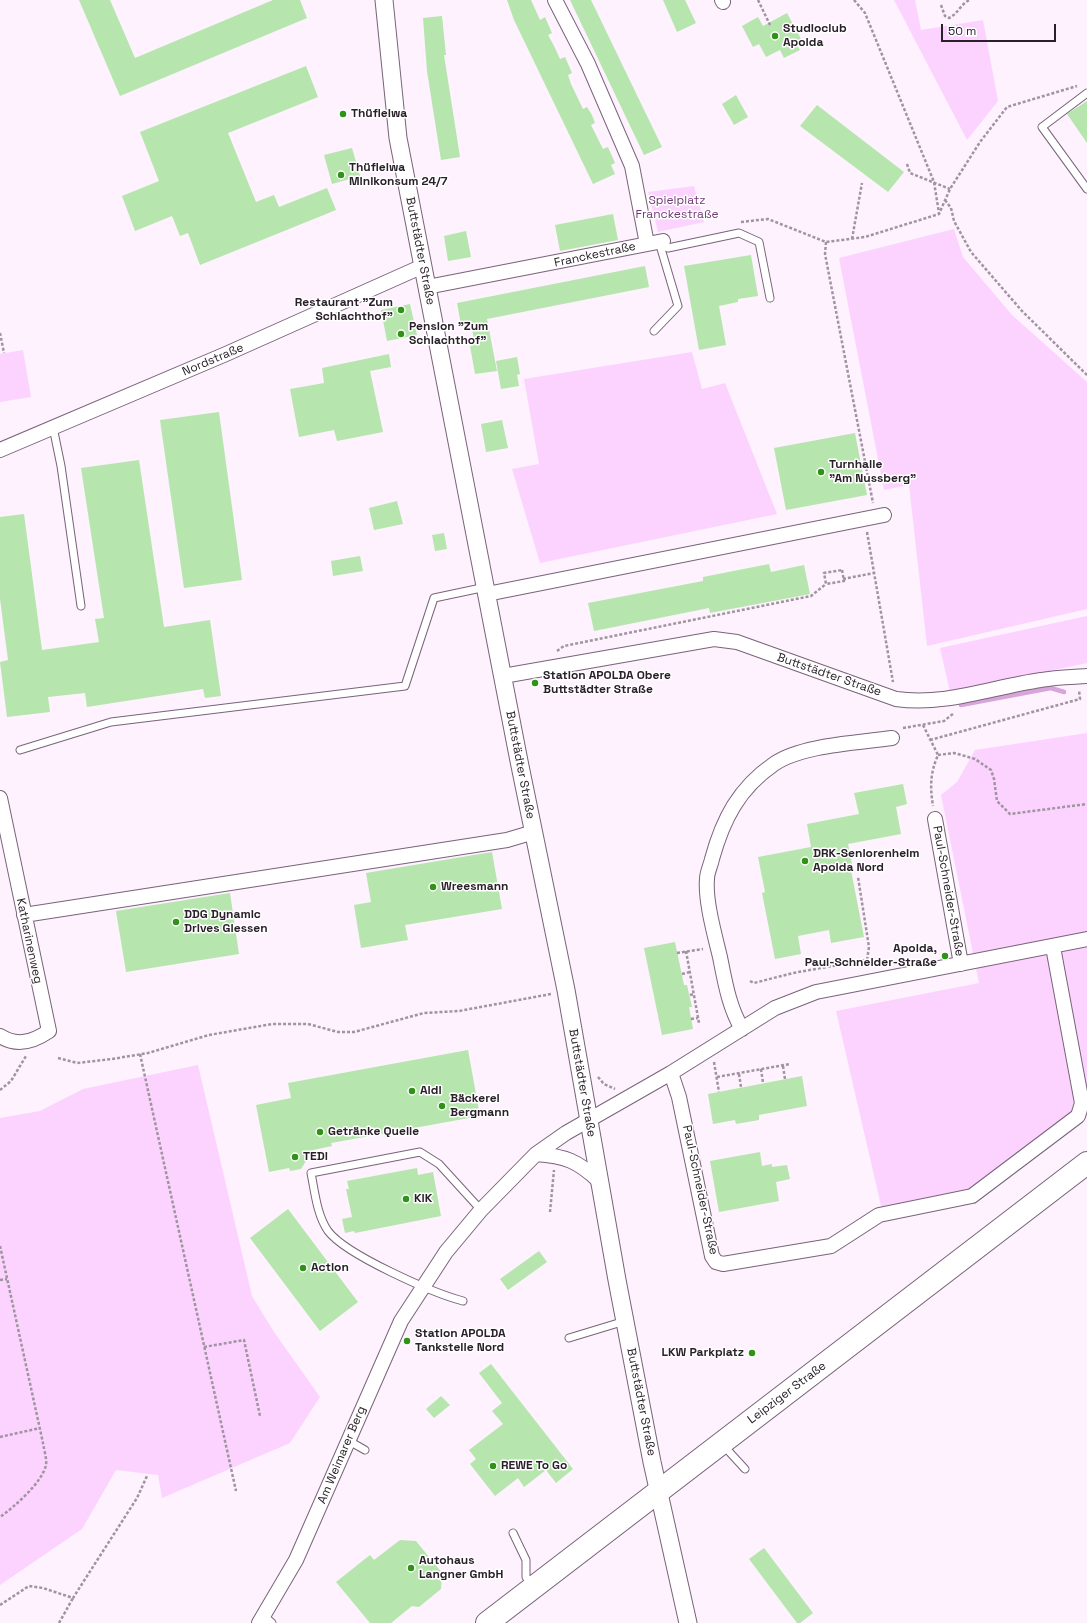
<!DOCTYPE html>
<html>
<head>
<meta charset="utf-8">
<style>
  body { margin:0 }
  #map { position:relative; width:1087px; height:1623px; overflow:hidden; background:#fdf2fd; font-family:"Space Grotesk",sans-serif }
  canvas { display:block }
  .scale { position:absolute; left:941px; top:24px; width:115px; height:18px; box-sizing:border-box; border:2px solid #2a202a; border-top:0; padding-left:5px; font-size:12px; line-height:14px; white-space:nowrap; color:#2a202a; -webkit-text-stroke:3px #fff; paint-order:stroke }
</style>
</head>
<body>
<div id="map">
<canvas width="1087" height="1623"></canvas>
<div class="scale">50 m</div>
</div>
<script>
const ctx = document.querySelector('canvas').getContext('2d');
ctx.lineJoin = 'round';
function paint(path, color) {
  ctx.fillStyle = color;
  ctx.fill(path, 'evenodd');
}
function stroke(path, color, width, dash) {
  ctx.strokeStyle = color;
  ctx.lineWidth = width;
  ctx.lineCap = dash ? 'butt' : 'round';
  ctx.setLineDash(dash || []);
  ctx.stroke(path);
}
function label(font, color, halo, rows, align = 'center') {
  ctx.font = font + ' "Space Grotesk",sans-serif';
  ctx.lineWidth = 3;
  ctx.setLineDash([]);
  ctx.textBaseline = 'middle';
  ctx.strokeStyle = halo;
  ctx.fillStyle = color;
  for (const [text, x, y, turn = 0] of rows) {
    ctx.save();
    ctx.translate(x, y);
    ctx.rotate((+turn || 0) * Math.PI / 180);
    ctx.textAlign = isNaN(turn) ? turn : align;
    if (halo) ctx.strokeText(text, 0, 0);
    ctx.fillText(text, 0, 0);
    ctx.restore();
  }
}
const green = new Path2D(`
  M894 0H915L921 30 983 20 998 101 967 140Z
  M694 186 704 222 658 232 648 192Z
  M954 229 963 257 1012 315 1087 382V609L927 646 909 485 884 490 839 258Z
  M23 350 31 397 0 402V354Z
  M692 352 702 389 725 383 777 514 540 563 512 469 539 464 524 379Z
  M1087 616V663L950 692 940 648Z
  M1087 733V1104L976 1190 882 1210 836 1011 979 983 941 795 957 782 975 750Z
  M198 1065 252 1296 274 1332 320 1397 290 1443 162 1498 158 1475 116 1470 82 1529 0 1585V1118L40 1111 83 1089Z`);
const stream = new Path2D(`
  M961 705 1051 688 1064 692`);
const building = new Path2D(`
  M79 0H110L135 58 273 0H300L307 18 120 96Z
  M507 0H531L540 20 545 17 552 33 548 35 554 46 560 59 565 57 572 73 568 75 571 84 583 109 587 107 592 115 595 123 591 125 603 149 608 147 615 163 611 165 615 174 593 184 514 20Z
  M570 0H591L662 147 644 155Z
  M663 0H685L696 23 677 32Z
  M787 13 801 39 795 42 800 50 784 58 780 50 766 57 759 44 753 47 742 26 758 17 763 26Z
  M442 16 446 55H444L460 157 441 160 427 71 423 18Z
  M306 66 318 97 228 133 256 202 274 195 279 207 327 188 336 210 200 265 188 233 180 236 172 216 135 231 122 196 159 181 140 132Z
  M736 95 748 117 734 125 722 104Z
  M1087 101V143L1067 114Z
  M817 105 904 172 888 192 800 126Z
  M352 148 360 176 332 184 324 155Z
  M613 214 618 240 560 251 555 225Z
  M466 231 471 257 448 261 444 236Z
  M751 255 758 296 738 299V302L719 306 726 345 699 350 684 266Z
  M645 266 649 287 487 319 497 371 475 374 470 346 475 345 471 323 461 325 457 303Z
  M410 304 417 335 387 341 381 310Z
  M389 354 391 367 370 371 383 432 337 441 334 430 299 437 290 389 324 383 322 368Z
  M517 357 520 374 517 375 519 386 501 389 496 361Z
  M219 412 242 580 184 588 160 420Z
  M502 420 508 448 486 452 481 424Z
  M855 433 867 495 786 510 774 448Z
  M139 460 164 627 210 620 221 696 205 698 203 689 87 707 85 693 48 697 50 712 7 717 0 662 8 660 0 599V517L24 514 42 650 99 642 95 619 104 618 81 468Z
  M397 501 403 524 374 530 369 508Z
  M444 533 447 549 435 551 432 535Z
  M360 556 363 571 333 576 331 561Z
  M769 564 771 572 804 565 810 594 710 613 709 608 594 631 588 603 703 581V577Z
  M903 784 907 804 896 807 901 834 848 844 852 864 850 865 864 937 831 943 829 930 798 936 801 954 775 959 762 893 765 892 758 857 811 847 807 824 859 814 854 793Z
  M492 852 502 909 405 925 408 940 361 948 354 905 371 902 366 873Z
  M230 893 239 954 126 972 116 911Z
  M675 942 684 985H687L692 1007H689L693 1029 662 1035 644 948Z
  M468 1050 480 1116 331 1143 332 1146 313 1150 301 1169 290 1171 289 1168 269 1172 256 1105 291 1098 288 1083Z
  M802 1076 807 1106 759 1115V1120L736 1124 735 1120 713 1124 708 1094Z
  M760 1152 762 1166 772 1164V1167L787 1165 790 1179 776 1182 779 1201 719 1212 710 1161Z
  M417 1168 418 1175 433 1172 441 1216 355 1233 354 1231 345 1233 342 1219 352 1217 346 1189H349L347 1181Z
  M288 1209 358 1302 320 1331 250 1238Z
  M539 1251 547 1262 508 1290 500 1279Z
  M491 1364 573 1469 556 1483 546 1470 524 1487 518 1478 495 1496 470 1464 476 1459 469 1450 503 1424 492 1411 502 1403 479 1373Z
  M441 1396 450 1405 434 1418 426 1409Z
  M400 1540 416 1541 442 1573 441 1589 419 1607 412 1606 391 1623H370L336 1582 370 1555 374 1560Z
  M764 1548 813 1613 800 1623H797L749 1559Z`);
const path = new Path2D(`
  M758 0 770 25
  M854 0 865 13 934 182 939 213
  M941 5 945 16 949 18C958 14 961 3 970 0
  M907 164 910 173 950 189
  M945 200 951 208 954 221 971 252 1022 311 1087 375
  M741 222 768 219 826 242 865 237 939 214 950 189 980 142 1007 107 1077 86
  M852 239 862 183
  M826 242 825 254 873 503
  M0 333 4 353
  M867 532 893 682
  M842 570 844 581 826 584 824 573Z
  M843 579 874 573
  M557 651 564 646 811 596 826 584
  M923 725 938 755C930 773 930 787 933 806
  M903 728 944 721 954 713
  M930 740 1080 699 1079 690
  M938 755 954 753 965 756 975 759 991 770 994 779 997 801 1010 814 1087 804
  M686 951 699 1023
  M677 953 703 949
  M682 974 690 972
  M750 981 754 983 793 973 867 960 869 947 858 877
  M690 995 694 994
  M691 1019 698 1018
  M140 1054 236 1491
  M58 1058 77 1063 112 1059 148 1053 209 1035 272 1024H308L338 1032H354L424 1013 459 1011 551 994
  M714 1062 719 1092
  M783 1066 785 1079
  M761 1069 763 1083
  M739 1074 741 1087
  M598 1077 604 1084 615 1089
  M717 1077 790 1064
  M0 1090 11 1081 26 1056
  M550 1212 554 1170
  M0 1246 43 1443C44 1450 47 1459 46 1465 42 1483 14 1507 0 1517
  M0 1280 7 1279
  M204 1347 244 1340 260 1416
  M0 1437 40 1428
  M0 1605 29 1586 43 1588 73 1598 137 1498 147 1476
  M59 1623 73 1598`);
const service = new Path2D(`
  M1087 93 1042 127 1087 189
  M659 242 668 248 739 233 759 242 770 298
  M654 331 678 306 659 242
  M53 427 61 466 81 606
  M20 750 111 722 405 686 434 598 486 587
  M463 1301C433 1293 346 1255 328 1231 317 1215 315 1193 311 1173L420 1152 439 1164 481 1210
  M569 1338 625 1321
  M349 1441 365 1450
  M723 1445 745 1469
  M513 1533 526 1560V1577L533 1586
  M264 1616 272 1623`);
const minor = new Path2D(`
  M555 0 588 64 632 166 647 244
  M722 0 723 2
  M427 287 663 241
  M0 450 226 354 423 266
  M487 594 884 515
  M503 676 714 639 737 642 896 699C946 706 992 687 1041 680 1056 677 1072 677 1087 676
  M0 798 49 1031C33 1042 17 1047 0 1036
  M935 819 961 964
  M24 915 507 840 534 832
  M742 1029C729 1007 725 982 720 957 715 936 705 901 707 879 707 872 711 865 712 859 723 819 739 788 774 764 801 745 858 743 892 738
  M671 1073 679 1097 712 1256 716 1262 723 1264 831 1246 879 1215 972 1196 1078 1116 1082 1103 1053 947
  M536 1154C565 1156 578 1161 599 1181
  M259 1623 296 1560 401 1321 446 1252 481 1210 536 1154 566 1133 671 1073 775 1008 816 992 1087 939`);
const tertiary = new Path2D(`
  M384 0 398 138 519 761 566 990 617 1280 652 1462 688 1623`);
const primary = new Path2D(`
  M487 1623 1087 1163`);
const markers = [
  [775,36,4,"#2e9316"],
  [343,114,4,"#2e9316"],
  [341,175,4,"#2e9316"],
  [401,310,4,"#2e9316"],
  [401,334,4,"#2e9316"],
  [821,472,4,"#2e9316"],
  [535,683,4,"#2e9316"],
  [805,861,4,"#2e9316"],
  [433,887,4,"#2e9316"],
  [176,922,4,"#2e9316"],
  [945,956,4,"#2e9316"],
  [412,1091,4,"#2e9316"],
  [442,1106,4,"#2e9316"],
  [320,1132,4,"#2e9316"],
  [295,1157,4,"#2e9316"],
  [406,1199,4,"#2e9316"],
  [303,1268,4,"#2e9316"],
  [407,1341,4,"#2e9316"],
  [752,1353,4,"#2e9316"],
  [493,1466,4,"#2e9316"],
  [411,1568,4,"#2e9316"]
];
const poiNames = [
  ["Studioclub",783,29],
  ["Apolda",783,43],
  ["Thüfleiwa",351,114],
  ["Thüfleiwa",349,168],
  ["Minikonsum 24/7",349,182],
  ["Restaurant \"Zum",393,303,"right"],
  ["Schlachthof\"",393,317,"right"],
  ["Pension \"Zum",409,327],
  ["Schlachthof\"",409,341],
  ["Turnhalle",829,465],
  ["\"Am Nussberg\"",829,479],
  ["Station APOLDA Obere",543,676],
  ["Buttstädter Straße",543,690],
  ["DRK-Seniorenheim",813,854],
  ["Apolda Nord",813,868],
  ["Wreesmann",441,887],
  ["DDG Dynamic",184,915],
  ["Drives Giessen",184,929],
  ["Apolda,",937,949,"right"],
  ["Paul-Schneider-Straße",937,963,"right"],
  ["Aldi",420,1091],
  ["Bäckerei",450,1099],
  ["Bergmann",450,1113],
  ["Getränke Quelle",328,1132],
  ["TEDi",303,1157],
  ["KiK",414,1199],
  ["Action",311,1268],
  ["Station APOLDA",415,1334],
  ["Tankstelle Nord",415,1348],
  ["LKW Parkplatz",744,1353,"right"],
  ["REWE To Go",501,1466],
  ["Autohaus",419,1561],
  ["Langner GmbH",419,1575]
];
const parkNames = [
  ["Spielplatz",677,201],
  ["Franckestraße",677,215]
];
const streetNames = [
  ["Buttstädter Straße",420,251,79],
  ["Franckestraße",595,255,-12],
  ["Nordstraße",213,360,-23],
  ["Buttstädter Straße",829,675,19],
  ["Buttstädter Straße",520,765,79],
  ["Paul-Schneider-Straße",948,891,80],
  ["Katharinenweg",29,941,78],
  ["Buttstädter Straße",582,1083,80],
  ["Paul-Schneider-Straße",700,1190,78],
  ["Leipziger Straße",787,1393,-37],
  ["Buttstädter Straße",641,1402,79],
  ["Am Weimarer Berg",342,1455,-67]
];
paint(green, '#fcd3fe');
stroke(stream, '#d7a5da', 4.5);
paint(building, '#b6e5ad');
stroke(service, '#79637a', 9);
stroke(minor, '#79637a', 16);
stroke(tertiary, '#79637a', 19);
stroke(primary, '#79637a', 24);
stroke(path, '#9f949f', 2.5, [3, 2]);
stroke(service, '#fff', 7);
stroke(minor, '#fff', 14);
stroke(tertiary, '#fff', 17);
stroke(primary, '#fff', 22);
for (const [x, y, r, color] of markers) {
  const dot = new Path2D();
  dot.arc(x, y, r, 0, 2 * Math.PI);
  ctx.fillStyle = color;
  ctx.fill(dot);
  stroke(dot, '#fff', 1.5);
}
label('bold 12px', '#2a202a', '#fff', poiNames, 'left');
label('12px', '#723777', '#fff', parkNames);
label('12px', '#2a202a', '#fff', streetNames);
</script>
</body>
</html>
